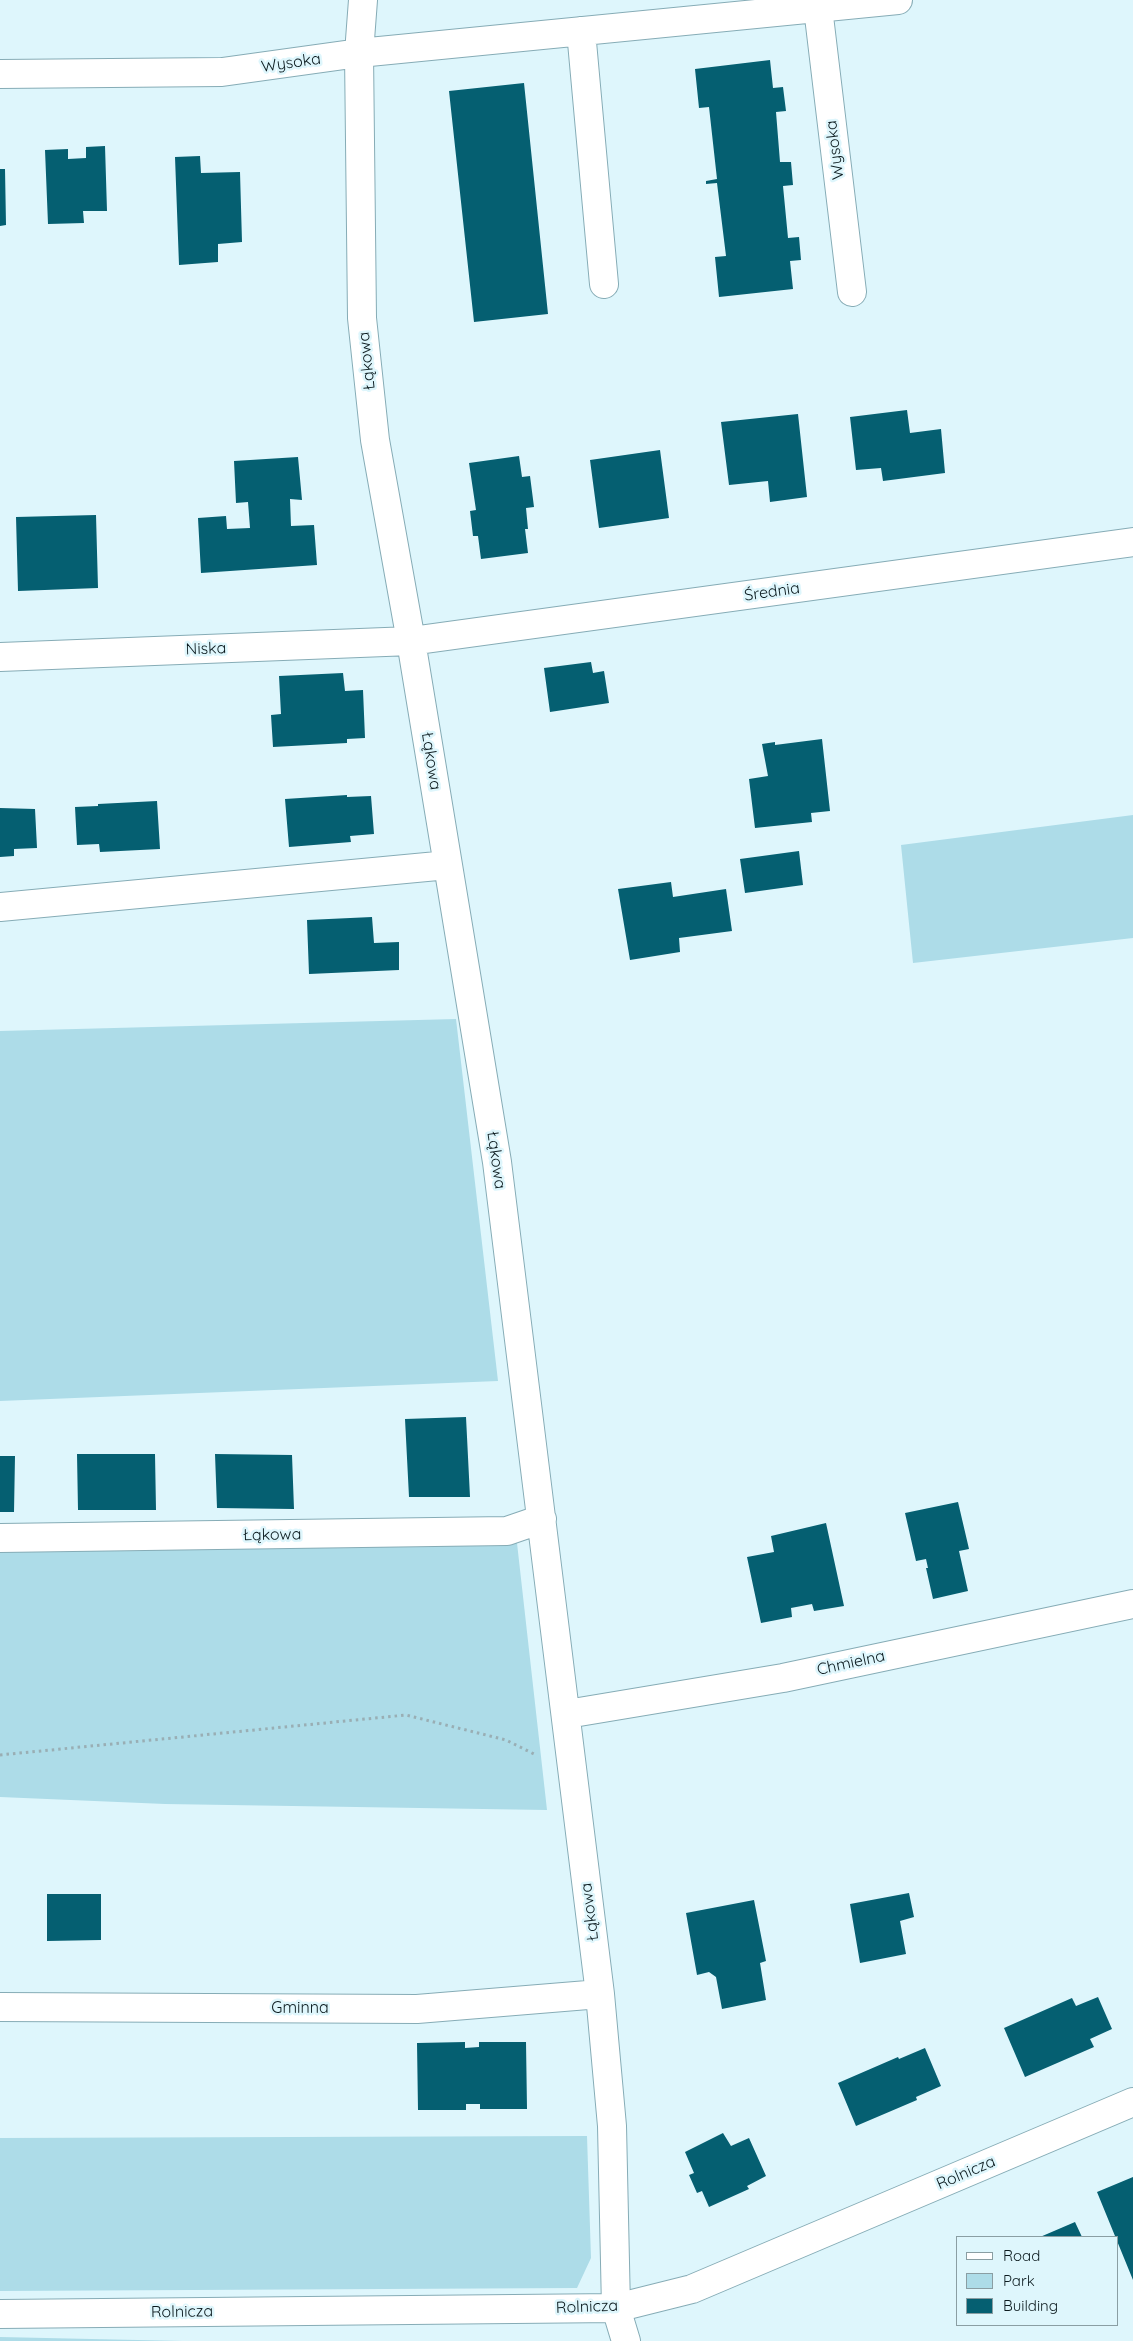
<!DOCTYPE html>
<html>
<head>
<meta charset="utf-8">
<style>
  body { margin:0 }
  #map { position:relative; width:1133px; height:2341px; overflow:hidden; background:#def6fc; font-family:Quicksand,sans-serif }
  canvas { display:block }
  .legend { position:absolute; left:956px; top:2236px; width:162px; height:90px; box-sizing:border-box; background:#def6fc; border:1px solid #8a9ea3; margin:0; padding:6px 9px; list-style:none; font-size:15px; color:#0b1a1e }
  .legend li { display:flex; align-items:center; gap:10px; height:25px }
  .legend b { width:25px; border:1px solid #8a9ea3 }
</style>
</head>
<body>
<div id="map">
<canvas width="1133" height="2341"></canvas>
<ul class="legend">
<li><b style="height:6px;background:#fff"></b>Road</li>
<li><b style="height:14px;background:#addce8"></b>Park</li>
<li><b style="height:14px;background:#055f71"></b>Building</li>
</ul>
</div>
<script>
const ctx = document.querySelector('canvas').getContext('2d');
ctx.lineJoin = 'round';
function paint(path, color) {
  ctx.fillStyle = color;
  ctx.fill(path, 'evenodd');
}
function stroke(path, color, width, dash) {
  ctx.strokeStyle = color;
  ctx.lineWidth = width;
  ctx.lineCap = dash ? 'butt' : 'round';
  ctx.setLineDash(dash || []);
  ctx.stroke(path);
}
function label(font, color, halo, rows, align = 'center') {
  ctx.font = font + ' Quicksand,sans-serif';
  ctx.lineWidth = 5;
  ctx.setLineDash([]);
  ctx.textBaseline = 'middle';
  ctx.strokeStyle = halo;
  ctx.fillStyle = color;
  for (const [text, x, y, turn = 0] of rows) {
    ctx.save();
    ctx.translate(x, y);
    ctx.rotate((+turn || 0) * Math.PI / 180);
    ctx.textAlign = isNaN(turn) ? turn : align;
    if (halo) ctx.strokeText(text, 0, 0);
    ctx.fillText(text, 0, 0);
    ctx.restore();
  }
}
const green = new Path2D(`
  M1133 815V938L913 963 901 845Z
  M456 1019 498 1381 0 1401V1031Z
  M517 1543 547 1810 165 1804 0 1797V1551Z
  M587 2136 591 2258 577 2288 0 2291V2138Z
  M0 2337 183 2341H0Z`);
const building = new Path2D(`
  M770 60 773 88 783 87 786 111 776 112 780 162H791L793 185 783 186 788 238 799 237 801 260 790 261 793 289 719 297 715 257 726 256 717 183 706 184V181L717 179 709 107 699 108 695 69Z
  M524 83 548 314 474 322 449 91Z
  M105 146 107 211H83L84 223 48 224 45 150 68 149V159L86 158V147Z
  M200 156 201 173 240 172 242 242 218 244V262L179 265 175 157Z
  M0 169H5L6 225 0 226Z
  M907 410 910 433 941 429 945 473 883 481 881 468 856 470 850 417Z
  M798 414 807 497 770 502 768 481 729 485 721 422Z
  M660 450 669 518 599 528 590 460Z
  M519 456 522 477 530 476 534 507 526 508 528 529H525L528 553 481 559 478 536H473L470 511 476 510 469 463Z
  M298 457 302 500 290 499 291 526 314 525 317 565 201 573 198 518 226 516 227 529 250 528 248 502 236 503 234 461Z
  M96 515 98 588 18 591 16 517Z
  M591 662 593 673 604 671 609 703 550 712 544 668Z
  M343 673 345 691 363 690 365 738 347 739V743L273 747 271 715 281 714 279 676Z
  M822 739 830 811 811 813 812 822 755 828 749 779 768 776 762 744 775 742V745Z
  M347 795V797L371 796 374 834 350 836 351 842 289 847 285 799Z
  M157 801 160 849 100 852 99 844 77 845 75 807 98 806V804Z
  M0 808 35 809 37 848 14 849V856L0 857Z
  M799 851 803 885 745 893 740 859Z
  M671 882 673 897 726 889 732 931 679 938 680 952 630 960 618 889Z
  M372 917 374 943 399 942V970L309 974 307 920Z
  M466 1417 470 1497H409L405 1419Z
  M77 1454H155L156 1510H78Z
  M215 1454 292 1455 294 1509 217 1508Z
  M0 1456H15L14 1512H0Z
  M958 1502 969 1549 959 1551 968 1591 933 1599 926 1568H928L926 1559 916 1561 905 1513Z
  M826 1523 844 1606 814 1611 812 1604 791 1608 792 1617 761 1623 747 1557 774 1552 771 1536Z
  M909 1893 914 1917 900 1921 906 1954 860 1963 850 1904Z
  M47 1894H101V1940L47 1941Z
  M754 1900 766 1961 760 1963 766 2000 722 2009 716 1977 709 1972 697 1975 686 1913Z
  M1098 1997 1112 2029 1090 2039 1094 2047 1025 2077 1004 2028 1072 1998 1076 2006Z
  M465 2042V2048L479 2047V2042H526L527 2109H480V2104H466V2110H418L417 2043Z
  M925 2048 941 2086 916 2097 917 2100 856 2126 838 2083 898 2057 899 2059Z
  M723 2133 731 2146 749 2138 766 2176 747 2186 749 2189 709 2207 702 2191 697 2193 689 2175 694 2173 685 2152Z
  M1133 2177V2280L1097 2192Z
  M1075 2222 1082 2237H1040Z`);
const path = new Path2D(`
  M0 1755 406 1715 506 1740 536 1755`);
const minor = new Path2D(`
  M363 0 359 53 362 318 375 440 411 641 497 1162 600 1994 612 2126 616 2308 626 2341
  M818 8 852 292
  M581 31 604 284
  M0 74 222 72 359 53 898 0
  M0 657 411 641 1133 542
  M0 907 448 865
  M0 1538 507 1531 542 1519
  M567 1714 783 1678 1133 1604
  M0 2007 417 2009 600 1994
  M0 2314 616 2308 692 2289 1133 2102`);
const streetNames = [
  ["Wysoka",291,63,-8],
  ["Wysoka",835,150,-97],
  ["Łąkowa",367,361,-96],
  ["Średnia",772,592,-8],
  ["Niska",206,649,-2],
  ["Łąkowa",431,761,81],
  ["Łąkowa",496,1160,82],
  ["Łąkowa",272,1535,-1],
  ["Chmielna",851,1663,-12],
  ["Łąkowa",590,1912,-97],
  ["Gminna",300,2008],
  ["Rolnicza",966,2173,-23],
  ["Rolnicza",587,2307,-2],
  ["Rolnicza",182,2312,-1]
];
paint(green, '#addce8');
paint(building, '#055f71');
stroke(minor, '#86acb6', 30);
stroke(path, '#99aeb4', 3, [2.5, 4]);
stroke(minor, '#fff', 28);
label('16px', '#0b1a1e', '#def6fc', streetNames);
</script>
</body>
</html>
